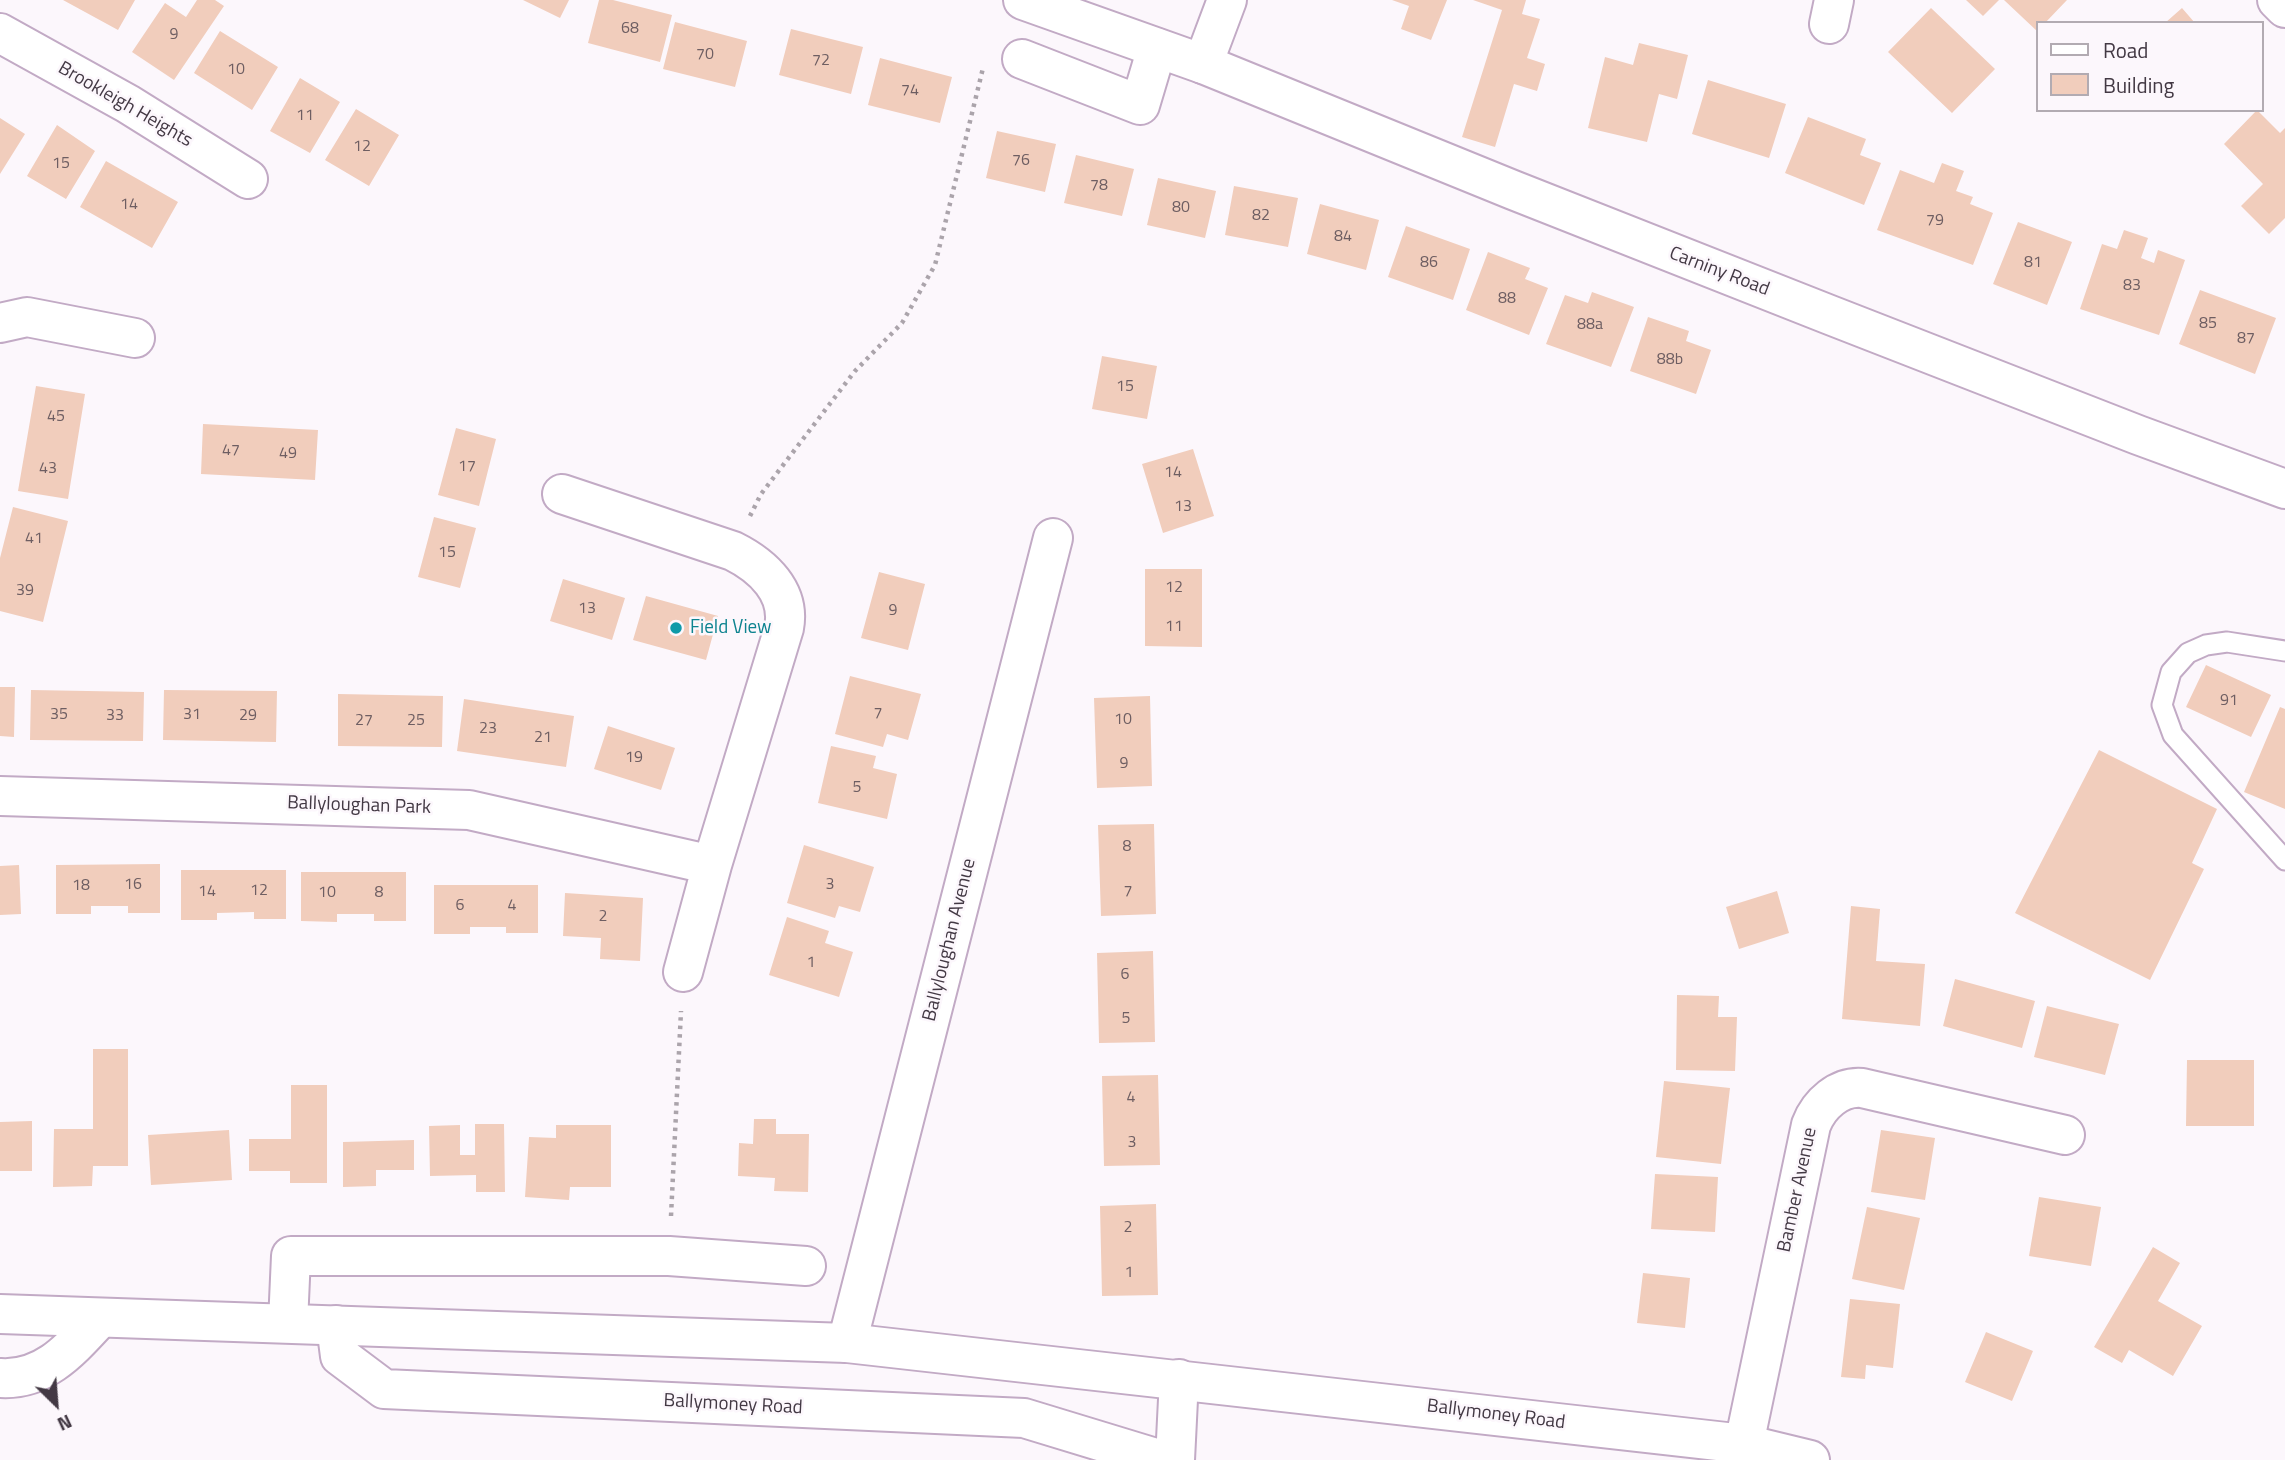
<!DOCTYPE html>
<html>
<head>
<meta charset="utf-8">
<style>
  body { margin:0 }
  #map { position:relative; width:2285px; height:1460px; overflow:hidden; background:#fcf7fc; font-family:"Titillium Web",sans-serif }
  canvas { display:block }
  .legend { position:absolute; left:2036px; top:21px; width:228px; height:91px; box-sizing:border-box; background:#fcf7fc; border:2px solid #b2abb2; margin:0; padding:9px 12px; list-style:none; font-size:21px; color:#433944 }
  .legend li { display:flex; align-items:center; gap:14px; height:35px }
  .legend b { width:35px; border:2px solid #b2abb2 }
  .north { position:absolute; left:21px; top:1369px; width:70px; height:70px; -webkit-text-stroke:5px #fcf7fc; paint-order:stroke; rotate:155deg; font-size:19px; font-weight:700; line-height:28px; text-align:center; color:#433944 }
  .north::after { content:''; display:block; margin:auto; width:24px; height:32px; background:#433944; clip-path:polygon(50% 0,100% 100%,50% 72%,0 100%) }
</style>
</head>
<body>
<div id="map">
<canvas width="2285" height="1460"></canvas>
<ul class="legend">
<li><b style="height:9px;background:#fff"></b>Road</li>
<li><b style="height:19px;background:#f1cdbc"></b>Building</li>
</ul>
<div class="north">N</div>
</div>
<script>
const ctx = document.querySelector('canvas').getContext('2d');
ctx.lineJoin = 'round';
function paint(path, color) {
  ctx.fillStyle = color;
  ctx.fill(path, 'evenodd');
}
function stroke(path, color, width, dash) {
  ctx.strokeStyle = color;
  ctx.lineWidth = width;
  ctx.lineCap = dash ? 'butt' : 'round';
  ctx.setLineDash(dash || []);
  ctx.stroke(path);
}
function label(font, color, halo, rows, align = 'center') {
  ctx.font = font + ' "Titillium Web",sans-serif';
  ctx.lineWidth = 5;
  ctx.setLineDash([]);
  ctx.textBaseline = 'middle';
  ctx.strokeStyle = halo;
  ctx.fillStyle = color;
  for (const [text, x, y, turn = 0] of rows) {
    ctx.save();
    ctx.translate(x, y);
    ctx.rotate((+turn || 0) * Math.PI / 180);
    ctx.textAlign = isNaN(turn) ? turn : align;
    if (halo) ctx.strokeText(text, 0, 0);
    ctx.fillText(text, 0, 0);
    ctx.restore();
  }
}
const building = new Path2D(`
  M63 0H135L118 30Z
  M197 0H215L224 6 174 80 132 52 165 3 186 17Z
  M523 0H569L560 18Z
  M599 0H613L672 15 660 62 588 43Z
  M1392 0H1447L1431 40 1401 29 1409 6Z
  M1473 0H1526L1522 14 1540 19 1527 58 1545 64 1537 91 1514 84 1495 147 1462 137 1502 10Z
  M1966 0H1999L1983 16Z
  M2004 0H2067L2045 23H2038V32Z
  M1931 8 1995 69 1952 113 1888 52Z
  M2182 8 2195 23H2165Z
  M675 22 747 41 735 87 663 69Z
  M791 29 863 47 851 94 779 75Z
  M220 31 278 67 252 110 194 73Z
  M1639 43 1688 55 1677 99 1659 94 1647 142 1588 128 1605 57 1633 65Z
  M880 58 952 77 940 123 868 105Z
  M300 78 340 102 310 153 270 131Z
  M1708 80 1786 104 1769 158 1692 134Z
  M356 109 399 135 369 186 325 160Z
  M2257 110 2280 133 2285 128V218L2269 234 2241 206 2263 184 2224 144Z
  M1808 117 1866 139 1860 155 1881 163 1864 205 1785 173Z
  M0 118 25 134 0 174Z
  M57 125 95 151 66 199 27 176Z
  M997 131 1056 144 1045 192 986 178Z
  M1076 155 1134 169 1122 216 1064 203Z
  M106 161 178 202 152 248 80 207Z
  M1942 163 1964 171 1956 191 1973 197 1970 204 1993 213 1973 265 1877 230 1900 170 1934 183Z
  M1158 178 1216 191 1205 238 1147 225Z
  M1234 186 1298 198 1288 247 1225 235Z
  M1320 204 1379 220 1366 270 1307 254Z
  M2018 222 2072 242 2047 305 1993 284Z
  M1406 226 1470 249 1453 300 1388 277Z
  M2124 230 2148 238 2141 258 2154 263 2158 250 2185 260 2159 335 2080 309 2102 244 2117 249Z
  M1488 252 1530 268 1525 279 1548 288 1529 335 1466 310Z
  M2200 290 2276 318 2255 374 2179 344Z
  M1592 292 1634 307 1611 367 1546 344 1565 295 1588 303Z
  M1648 317 1689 331 1686 341 1711 350 1696 394 1630 371Z
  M1102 356 1157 366 1147 419 1092 409Z
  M36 386 85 394 68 499 18 491Z
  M203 424 318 430 315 480 201 474Z
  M456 428 496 439 479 506 438 495Z
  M1193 449 1214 516 1163 533 1142 464Z
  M13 507 68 521 43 622 0 611V558Z
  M434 517 476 528 460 588 418 577Z
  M1145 569H1202V647L1145 646Z
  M879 572 925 584 908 650 861 638Z
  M563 579 625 598 612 640 550 621Z
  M646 596 718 616 706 660 633 640Z
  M2206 665 2271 695 2251 737 2186 707Z
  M850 676 921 694 908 740 887 734 883 747 835 734Z
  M0 687H15L14 737 0 736Z
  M31 690 144 692 143 741 30 740Z
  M164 690 277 691 276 742 163 740Z
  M338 694 443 696 442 747 338 746Z
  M1150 696 1152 786 1097 788 1094 698Z
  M464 699 574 716 566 767 457 751Z
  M2280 707 2285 709V809L2244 792Z
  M608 726 675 748 661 790 594 769Z
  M831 746 876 756 873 768 897 774 887 819 818 803Z
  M2099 750 2217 809 2192 863 2204 869 2150 980 2015 913Z
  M1154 824 1156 914 1101 916 1098 825Z
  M804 845 874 867 860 912 839 906 835 918 787 903Z
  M160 864V913H128V906H91V914H56V865Z
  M19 865 21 914 0 915V866Z
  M181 870H286V919H254V912L217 913V920H181Z
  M301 872H406V921H374V914H337V922L301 921Z
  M434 885H538V933H506V927H470V934H434Z
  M1777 891 1789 933 1739 949 1726 907Z
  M565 893 643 898 640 961 600 959 601 938 563 936Z
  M1851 906 1880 909 1876 961 1925 964 1920 1026 1842 1019Z
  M787 917 829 931 825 943 853 952 839 997 769 975Z
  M1153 951 1155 1042 1099 1043 1097 953Z
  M1955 979 2035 1001 2022 1048 1943 1026Z
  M1677 995 1719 996 1718 1017H1737L1735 1071 1676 1070Z
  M2047 1006 2119 1024 2105 1075 2034 1057Z
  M93 1049H128V1166H93L92 1186 53 1187 54 1129H93Z
  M2187 1060H2254V1126H2186Z
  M1158 1075 1160 1165 1104 1166 1102 1076Z
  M1664 1081 1730 1088 1721 1164 1656 1157Z
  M291 1085H327V1183H290V1171H249V1139H291Z
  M754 1119H776V1134H809L808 1192 774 1191 775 1178 738 1176 739 1143 753 1144Z
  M32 1121V1171H0V1122Z
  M475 1124H504L505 1192H476V1175L430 1176 429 1126 460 1125V1155H475Z
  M556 1125H611V1187H570L569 1200 525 1197 529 1137 556 1138Z
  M229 1130 232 1180 151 1185 148 1135Z
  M1881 1130 1935 1138 1925 1200 1871 1192Z
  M414 1140V1170H376V1186L343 1187V1142Z
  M1655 1174 1718 1177 1715 1232 1651 1229Z
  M2039 1197 2101 1207 2091 1266 2029 1256Z
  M1156 1204 1158 1295 1102 1296 1100 1206Z
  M1867 1207 1920 1218 1904 1290 1852 1279Z
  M2153 1247 2180 1263 2158 1301 2202 1326 2173 1376 2129 1350 2122 1363 2094 1347Z
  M1643 1273 1690 1278 1685 1328 1637 1323Z
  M1850 1299 1900 1304 1893 1368 1866 1365 1865 1379 1841 1377Z
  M1986 1332 2033 1351 2012 1401 1965 1382Z`);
const path = new Path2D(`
  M750 516 761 494 855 371 902 323 935 265 983 68
  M671 1216 681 1011`);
const service = new Path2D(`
  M2285 651 2227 642 2206 645 2188 653 2171 672 2162 705 2173 735 2285 860`);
const minor = new Path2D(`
  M2277 0 2285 8
  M1829 24 1834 0
  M0 33 128 104 248 179
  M1022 59 1140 105 1157 48
  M1203 64 1227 0
  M0 323 27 317 135 338
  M562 494 733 551C763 566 791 592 784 628L712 865 683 972
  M0 796 469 810 712 865
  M288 1323 291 1256H669L806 1266
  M336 1325 340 1356 384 1389 1024 1418 1162 1460
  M847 1343 1053 538
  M0 1378C45 1381 72 1348 100 1318
  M1744 1444 1811 1125C1819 1104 1839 1086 1862 1088L2065 1135
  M1175 1460 1179 1379`);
const tertiary = new Path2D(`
  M1023 0 1203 64 1513 190 1830 315 2138 435 2285 489`);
const primary = new Path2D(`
  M0 1314 847 1343 1744 1444 1810 1460`);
const markers = [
  [676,628,7,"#0f9aa8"]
];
const numberNames = [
  ["68",630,29],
  ["9",174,35],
  ["70",705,55],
  ["72",821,61],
  ["10",236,70],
  ["74",910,91],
  ["11",305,116],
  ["12",362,147],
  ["76",1021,161],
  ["15",61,164],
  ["78",1099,186],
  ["14",129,205],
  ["80",1181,208],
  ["82",1261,216],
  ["79",1935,221],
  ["84",1343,237],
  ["86",1429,263],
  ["81",2033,263],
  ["83",2132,286],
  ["88",1507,299],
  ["85",2208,324],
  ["88a",1590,325],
  ["87",2246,339],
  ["88b",1670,360],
  ["15",1125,387],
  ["45",56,417],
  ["47",231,451],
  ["49",288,454],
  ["17",467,467],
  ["43",48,469],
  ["14",1173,473],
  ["13",1183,507],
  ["41",34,539],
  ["15",447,553],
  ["12",1174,588],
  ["39",25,591],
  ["13",587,609],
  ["9",893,611],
  ["11",1174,627],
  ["91",2229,701],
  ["7",878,714],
  ["35",59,715],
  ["31",192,715],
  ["33",115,716],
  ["29",248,716],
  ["10",1123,720],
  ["27",364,721],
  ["25",416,721],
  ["23",488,729],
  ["21",543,738],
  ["19",634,758],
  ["9",1124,764],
  ["5",857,788],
  ["8",1127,847],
  ["16",133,885],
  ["3",830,885],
  ["18",81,886],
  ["12",259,891],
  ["14",207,892],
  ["7",1128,892],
  ["10",327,893],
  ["8",379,893],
  ["6",460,906],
  ["4",512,906],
  ["2",603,917],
  ["1",811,963],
  ["6",1125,975],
  ["5",1126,1019],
  ["4",1131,1098],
  ["3",1132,1143],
  ["2",1128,1228],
  ["1",1129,1273]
];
const streetNames = [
  ["Brookleigh Heights",125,105,30],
  ["Carniny Road",1719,272,21],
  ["Ballyloughan Park",359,806,2],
  ["Ballyloughan Avenue",950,940,-76],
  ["Bamber Avenue",1798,1190,-78],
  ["Ballymoney Road",733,1405,3],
  ["Ballymoney Road",1496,1415,7]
];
const cultureNames = [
  ["Field View",690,628]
];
paint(building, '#f1cdbc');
stroke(service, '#c2aac5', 23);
stroke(minor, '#c2aac5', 42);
stroke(tertiary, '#c2aac5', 42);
stroke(primary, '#c2aac5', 42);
stroke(path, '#aba4ab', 4.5, [3.5, 5]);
stroke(service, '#fff', 19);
stroke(minor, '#fff', 38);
stroke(tertiary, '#fff', 38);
stroke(primary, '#fff', 38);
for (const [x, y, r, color] of markers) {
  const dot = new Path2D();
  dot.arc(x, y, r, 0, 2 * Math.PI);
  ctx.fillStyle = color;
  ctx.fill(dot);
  stroke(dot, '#fcf7fc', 2.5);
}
label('16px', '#6e5e62', null, numberNames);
label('19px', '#433944', '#fcf7fc', streetNames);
label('19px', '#0d838f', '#fcf7fc', cultureNames, 'left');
</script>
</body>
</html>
